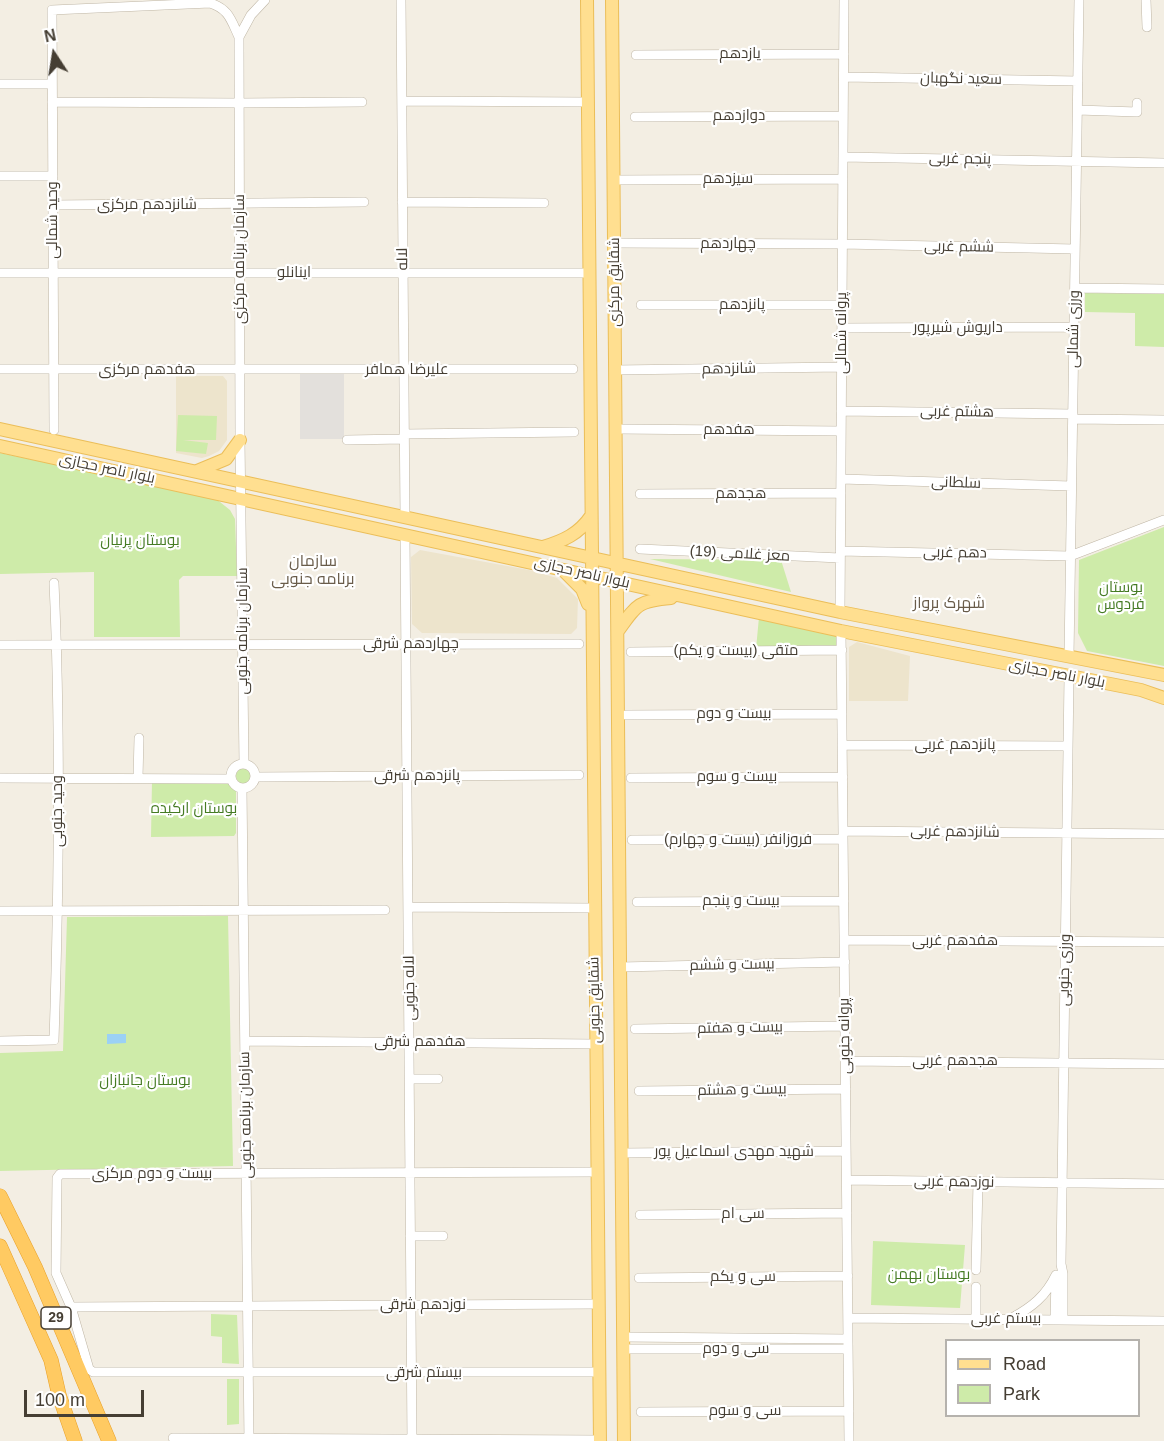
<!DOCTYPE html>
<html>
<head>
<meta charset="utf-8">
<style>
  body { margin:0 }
  #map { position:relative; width:1164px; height:1441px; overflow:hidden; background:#f3eee3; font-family:Helvetica,sans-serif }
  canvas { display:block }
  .legend { position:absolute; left:945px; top:1339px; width:195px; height:78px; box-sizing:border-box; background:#fff; border:2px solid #b5b2ad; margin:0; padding:8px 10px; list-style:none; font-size:18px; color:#453e33 }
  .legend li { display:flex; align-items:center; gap:12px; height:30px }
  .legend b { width:30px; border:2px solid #b5b2ad }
  .north { position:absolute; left:24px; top:24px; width:60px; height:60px; -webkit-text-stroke:4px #fff; paint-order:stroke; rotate:348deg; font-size:16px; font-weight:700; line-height:24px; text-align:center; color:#453e33 }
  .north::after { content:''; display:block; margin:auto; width:21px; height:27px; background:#453e33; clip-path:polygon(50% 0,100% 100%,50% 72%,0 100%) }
  .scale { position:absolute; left:24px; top:1390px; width:120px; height:27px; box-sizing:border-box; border:3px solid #453e33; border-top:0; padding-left:8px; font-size:18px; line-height:21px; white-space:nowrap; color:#453e33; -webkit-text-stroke:4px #fff; paint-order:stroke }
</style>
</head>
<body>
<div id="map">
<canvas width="1164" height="1441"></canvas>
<ul class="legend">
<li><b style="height:8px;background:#ffdf90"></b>Road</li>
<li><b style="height:16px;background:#ceeba9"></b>Park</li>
</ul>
<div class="north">N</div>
<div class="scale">100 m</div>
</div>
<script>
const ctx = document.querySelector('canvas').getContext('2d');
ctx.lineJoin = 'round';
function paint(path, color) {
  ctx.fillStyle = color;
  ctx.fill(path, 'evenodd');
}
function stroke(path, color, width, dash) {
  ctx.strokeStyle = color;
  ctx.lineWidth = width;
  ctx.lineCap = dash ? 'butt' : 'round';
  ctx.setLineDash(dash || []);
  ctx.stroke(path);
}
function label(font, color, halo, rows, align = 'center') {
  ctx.font = font + ' Helvetica,Cairo,sans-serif';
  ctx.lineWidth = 4.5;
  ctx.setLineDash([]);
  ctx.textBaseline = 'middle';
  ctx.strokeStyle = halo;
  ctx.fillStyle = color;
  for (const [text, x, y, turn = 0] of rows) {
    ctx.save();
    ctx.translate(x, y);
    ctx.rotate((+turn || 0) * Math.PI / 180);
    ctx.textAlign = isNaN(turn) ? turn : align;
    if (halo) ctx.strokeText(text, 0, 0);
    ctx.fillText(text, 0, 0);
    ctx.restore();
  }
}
const education = new Path2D(`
  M176 376H223L227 381V440L219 451 209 456 202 458 176 453Z
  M420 550 529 570 557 578 578 599 577 628 571 634 422 633 412 624 411 557Z
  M857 642 910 656 908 701H849V647Z`);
const green = new Path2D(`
  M1085 293 1164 294V347L1135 346V313L1085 312Z
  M178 415 217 416 216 440H183L208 443 206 454 176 451Z
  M0 453 215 498 230 510 235 519 237 576H183L179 580 180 637H94V572L0 574Z
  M1164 527V666L1087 651 1078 633 1079 560Z
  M650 559 781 560 791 592Z
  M759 617 837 631 836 649H756Z
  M236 776a8 8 0 1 1 16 0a8 8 0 1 1-16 0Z
  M152 781 228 782 236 791V833L234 836 151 837Z
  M228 916 233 1166 0 1171V1053L63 1051 67 917Z
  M873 1241 965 1245 960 1308 871 1305Z
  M211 1314 237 1315 239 1364 222 1363V1337L211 1336Z
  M227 1379H239V1424L227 1425Z`);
const parking = new Path2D(`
  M300 374H344V439H300Z`);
const water = new Path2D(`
  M107 1034H126V1043L107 1044Z`);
const minor = new Path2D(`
  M401 0 405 518
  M1146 0 1147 27
  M239 37 251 15 265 0
  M636 55 844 54
  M844 77 1078 81
  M0 84H52
  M403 101 587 102
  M52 102 239 103 362 102
  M1078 110 1137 112V103
  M635 117 843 116
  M843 157 1164 163
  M0 176H53
  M614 180 843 179
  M402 202 544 203
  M53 205 364 202
  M614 243 843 244 1075 249
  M0 273H588
  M1075 288 1164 289
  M641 305H842
  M842 328 1074 327
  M0 369H573
  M615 370 842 367
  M841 411 1073 414
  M1073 419 1164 420
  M616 429 841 431
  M54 430 52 10 210 3C229 9 231 20 239 37L240 440 244 764
  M404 434 574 432
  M347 440 404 439
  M841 479 1071 486
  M640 494 841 493
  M405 535 412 1441
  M640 549 840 558
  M840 551 1070 556 1164 520
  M840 612 844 0
  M841 631 849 1441
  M0 645 579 644
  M631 652 842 650
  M1069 657 1079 0
  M626 715 842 714
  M842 745 1068 746
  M231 776a12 12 0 1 1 24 0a12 12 0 1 1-24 0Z
  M255 777 579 775
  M0 778 231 779
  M138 778 139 738
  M631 778 843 777
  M242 788 249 1441
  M843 831 1164 834
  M632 840 843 839
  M637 902 844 901
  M409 907 594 908
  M0 911 385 910
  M844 940 1164 942
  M620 967 845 962
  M635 1029 845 1026
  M0 1041 54 1040C59 888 61 735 54 583
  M245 1041 596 1044
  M846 1061 1164 1064
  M410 1079H438
  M639 1091 846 1089
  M622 1153 846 1151
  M597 1172 60 1174 57 1178 56 1273 71 1307 89 1369 93 1372H599
  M847 1180 1164 1184
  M640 1215 847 1213
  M410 1236H443
  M976 1270 978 1182
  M639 1278 848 1276
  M71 1307 598 1304
  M848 1318 1164 1321
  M976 1318V1287
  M1012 1318C1032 1307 1046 1296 1056 1275
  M1055 1319 1056 1278
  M1063 1319V1274L1061 1264 1069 677
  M624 1337 848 1339
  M624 1349H848
  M641 1412 849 1411
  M173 1438 600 1440`);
const major = new Path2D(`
  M587 0 600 1441
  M612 0 624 1441
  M0 429 840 612 1164 675
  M0 446 841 631 1141 690 1164 698
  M197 471 226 459 240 440
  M543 547C563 541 579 534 591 516
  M564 571 582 589 588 604
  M618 631C637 604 638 601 671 598`);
const highway = new Path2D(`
  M0 1196 35 1267 109 1441
  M0 1246 51 1360 59 1395 75 1441`);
const shields = [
  [56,1318,30]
];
const shieldNames = [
  ["29",56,1318]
];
const streetNames = [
  ["یازدهم",740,54],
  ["سعید نگهبان",961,79,1],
  ["دوازدهم",739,116],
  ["پنجم غربی",960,159,1],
  ["سیزدهم",728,179],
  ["شانزدهم مرکزی",147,205],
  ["وحید شمالی",53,220,-90],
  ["چهاردهم",728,244],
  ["ششم غربی",959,247,1],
  ["سازمان برنامه مرکزی",240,259,-90],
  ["لاله",403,259,-91],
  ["اینانلو",294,273],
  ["شقایق مرکزی",615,282,-90],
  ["پانزدهم",742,305],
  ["داریوش شیرپور",958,328],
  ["ورزی شمالی",1074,329,-89],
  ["پروانه شمالی",842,333,-90],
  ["شانزدهم",729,369,-1],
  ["هفدهم مرکزی",147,370],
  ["علیرضا همافر",407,370],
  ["هشتم غربی",957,412,1],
  ["هفدهم",729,430],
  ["بلوار ناصر حجازی",107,469,12],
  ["سلطانی",956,483,2],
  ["هجدهم",741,494],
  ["دهم غربی",955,553,1],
  ["معز غلامی (19)",740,554,3],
  ["بلوار ناصر حجازی",582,573,13],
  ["سازمان برنامه جنوبی",243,631,-90],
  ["چهاردهم شرقی",411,644],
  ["متقی (بیست و یکم)",736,651],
  ["بلوار ناصر حجازی",1057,674,11],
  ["بیست و دوم",734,714],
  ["پانزدهم غربی",955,745],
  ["پانزدهم شرقی",417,776],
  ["بیست و سوم",737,777],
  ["وحید جنوبی",58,811,-90],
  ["شانزدهم غربی",955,832,1],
  ["فروزانفر (بیست و چهارم)",738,840],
  ["بیست و پنجم",741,901],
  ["هفدهم غربی",955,941],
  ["بیست و ششم",732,965,-1],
  ["ورزی جنوبی",1065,970,-89],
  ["لاله جنوبی",410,988,-91],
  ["شقایق جنوبی",595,1000,-91],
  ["بیست و هفتم",740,1028,-1],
  ["پروانه جنوبی",845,1036,-91],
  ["هفدهم شرقی",420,1042],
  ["هجدهم غربی",955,1061],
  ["بیست و هشتم",742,1090,-1],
  ["سازمان برنامه جنوبی",246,1115,-91],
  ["شهید مهدی اسماعیل پور",734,1152],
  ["بیست و دوم مرکزی",152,1174],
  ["نوزدهم غربی",954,1182,1],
  ["سی ام",743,1214],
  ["سی و یکم",743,1277],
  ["نوزدهم شرقی",423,1305],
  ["بیستم غربی",1006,1319],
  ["سی و دوم",736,1349],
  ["بیستم شرقی",424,1373],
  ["سی و سوم",745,1411]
];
const parkNames = [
  ["بوستان پرنیان",140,541],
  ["بوستان",1121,588],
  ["فردوس",1121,605],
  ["بوستان ارکیده",194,809],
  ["بوستان جانبازان",145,1081],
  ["بوستان بهمن",929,1275]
];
const neighbourhoodNames = [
  ["سازمان",313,562],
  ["برنامه جنوبی",313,580],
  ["شهرک پرواز",949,604]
];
paint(education, '#ede4cc');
paint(green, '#ceeba9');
paint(parking, '#e3e0dc');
paint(water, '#9bd1f5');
stroke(minor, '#bfb6a5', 10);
stroke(major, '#ebbe59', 14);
stroke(highway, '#e8a029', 15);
stroke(minor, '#fff', 9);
stroke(major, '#ffdf90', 12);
stroke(highway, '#ffca62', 14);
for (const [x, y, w] of shields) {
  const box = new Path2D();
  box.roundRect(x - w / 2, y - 11, w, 22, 4.5);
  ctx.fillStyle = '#fff';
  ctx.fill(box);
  stroke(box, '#453e33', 1.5);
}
label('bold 14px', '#453e33', null, shieldNames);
label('15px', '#453e33', '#fff', streetNames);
label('15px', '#457b23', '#fff', parkNames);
label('16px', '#695c4a', '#fff', neighbourhoodNames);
</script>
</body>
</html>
